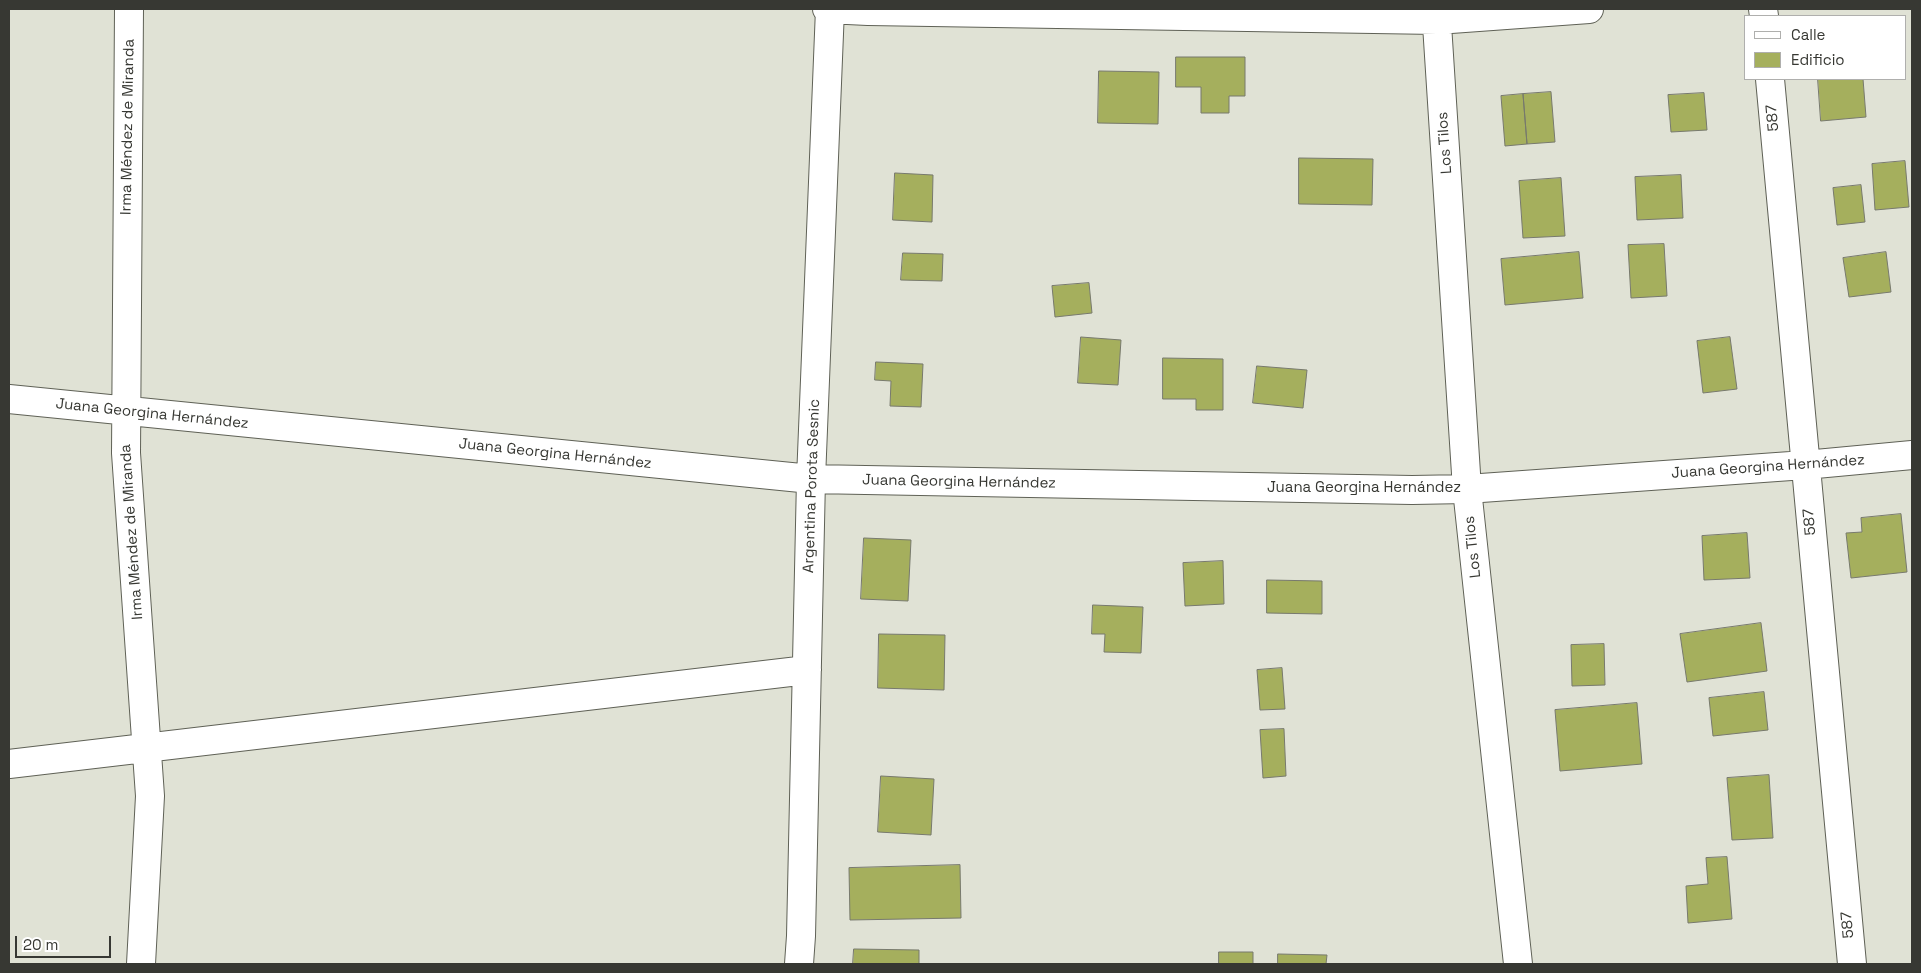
<!DOCTYPE html>
<html>
<head>
<meta charset="utf-8">
<style>
  body { margin:0 }
  #map { position:relative; width:1921px; height:973px; overflow:hidden; background:#e0e2d5; font-family:"Space Grotesk",sans-serif }
  canvas { display:block }
  .frame { position:absolute; inset:0; border:10px solid #373833; pointer-events:none }
  .legend { position:absolute; left:1744px; top:15px; width:162px; height:65px; box-sizing:border-box; background:#fff; border:1px solid #afafad; margin:0; padding:6px 9px; list-style:none; font-size:15px; color:#373833 }
  .legend li { display:flex; align-items:center; gap:10px; height:25px }
  .legend b { width:25px; border:1px solid #afafad }
  .scale { position:absolute; left:15px; top:936px; width:96px; height:22px; box-sizing:border-box; border:2px solid #373833; border-top:0; padding-left:6px; font-size:15px; line-height:18px; white-space:nowrap; color:#373833; -webkit-text-stroke:4px #fff; paint-order:stroke }
</style>
</head>
<body>
<div id="map">
<canvas width="1921" height="973"></canvas>
<div class="frame"></div>
<ul class="legend">
<li><b style="height:6px;background:#fff"></b>Calle</li>
<li><b style="height:14px;background:#a5af5d"></b>Edificio</li>
</ul>
<div class="scale">20 m</div>
</div>
<script>
const ctx = document.querySelector('canvas').getContext('2d');
ctx.lineJoin = 'round';
function paint(path, color) {
  ctx.fillStyle = color;
  ctx.fill(path, 'evenodd');
}
function stroke(path, color, width, dash) {
  ctx.strokeStyle = color;
  ctx.lineWidth = width;
  ctx.lineCap = dash ? 'butt' : 'round';
  ctx.setLineDash(dash || []);
  ctx.stroke(path);
}
function label(font, color, halo, rows, align = 'center') {
  ctx.font = font + ' "Space Grotesk",sans-serif';
  ctx.lineWidth = 4;
  ctx.setLineDash([]);
  ctx.textBaseline = 'middle';
  ctx.strokeStyle = halo;
  ctx.fillStyle = color;
  for (const [text, x, y, turn = 0] of rows) {
    ctx.save();
    ctx.translate(x, y);
    ctx.rotate((+turn || 0) * Math.PI / 180);
    ctx.textAlign = isNaN(turn) ? turn : align;
    if (halo) ctx.strokeText(text, 0, 0);
    ctx.fillText(text, 0, 0);
    ctx.restore();
  }
}
const building = new Path2D(`
  M1176 57H1245V96H1229V113H1201V87H1176Z
  M1099 71 1159 72 1158 124 1098 123Z
  M1818 79H1863L1866 117 1821 121Z
  M1551 92 1555 142 1527 144 1523 94Z
  M1704 93 1707 130 1671 132 1668 95Z
  M1523 94 1527 144 1505 146 1501 96Z
  M1299 158 1373 159 1372 205 1299 204Z
  M1905 161 1909 207 1875 210 1872 164Z
  M895 173 933 175 932 222 893 220Z
  M1681 175 1683 218 1637 220 1635 177Z
  M1561 178 1565 236 1523 238 1519 181Z
  M1861 185 1865 222 1837 225 1833 188Z
  M1664 244 1667 296 1631 298 1628 245Z
  M1579 252 1583 298 1505 305 1501 259Z
  M1886 252 1891 292 1849 297 1843 258Z
  M903 253 943 254 942 281 901 280Z
  M1089 283 1092 313 1055 317 1052 286Z
  M1081 337 1121 340 1118 385 1078 383Z
  M1730 337 1737 389 1703 393 1697 341Z
  M1163 358 1223 359V410H1196V399H1163Z
  M876 362 923 364 921 407 890 406 891 381 875 380Z
  M1257 366 1307 370 1303 408 1253 403Z
  M1901 514 1907 572 1851 578 1846 533 1862 532 1861 518Z
  M1747 533 1750 578 1704 580 1702 536Z
  M864 538 911 540 908 601 861 599Z
  M1223 561 1224 604 1185 606 1183 563Z
  M1267 580 1322 581V614L1267 613Z
  M1093 605 1143 607 1141 653 1104 652 1105 634H1092Z
  M1761 623 1767 671 1687 682 1680 634Z
  M879 634 945 635 944 690 878 688Z
  M1604 644 1605 685 1572 686 1571 645Z
  M1282 668 1285 709 1260 710 1257 670Z
  M1764 692 1768 730 1713 736 1709 698Z
  M1637 703 1642 764 1560 771 1555 710Z
  M1284 729 1286 776 1263 778 1260 730Z
  M1769 775 1773 838 1732 840 1727 778Z
  M881 776 934 779 931 835 878 832Z
  M1727 857 1732 919 1688 923 1686 886 1708 884 1706 858Z
  M960 865 961 918 850 920 849 868Z
  M854 949 919 950V964H853Z
  M1219 952H1253V964H1219Z
  M1278 954 1327 955 1326 964H1278Z`);
const street = new Path2D(`
  M129 9 126 453 150 796 141 964
  M827 9 868 11 1437 20 1589 9
  M1436 9 1467 489 1518 964
  M1763 9 1764 16
  M1770 79 1852 964
  M9 399 811 479 1412 490 1467 489 1805 465 1912 455
  M9 764 807 670
  M799 964 801 936 811 479 830 9`);
const streetNames = [
  ["587",1773,118,-95],
  ["Irma Méndez de Miranda",128,127,-89],
  ["Los Tilos",1445,143,-94],
  ["Juana Georgina Hernández",152,414,6],
  ["Juana Georgina Hernández",555,454,6],
  ["Juana Georgina Hernández",1768,467,-4],
  ["Juana Georgina Hernández",959,482,1],
  ["Argentina Porota Sesnic",812,486,-88],
  ["Juana Georgina Hernández",1364,488],
  ["587",1810,522,-95],
  ["Irma Méndez de Miranda",132,532,-94],
  ["Los Tilos",1473,547,-96],
  ["587",1848,925,-95]
];
paint(building, '#a5af5d');
stroke(building, '#77796d', 1);
stroke(street, '#5f6156', 30);
stroke(street, '#fff', 28);
label('15px', '#373833', '#fff', streetNames);
</script>
</body>
</html>
